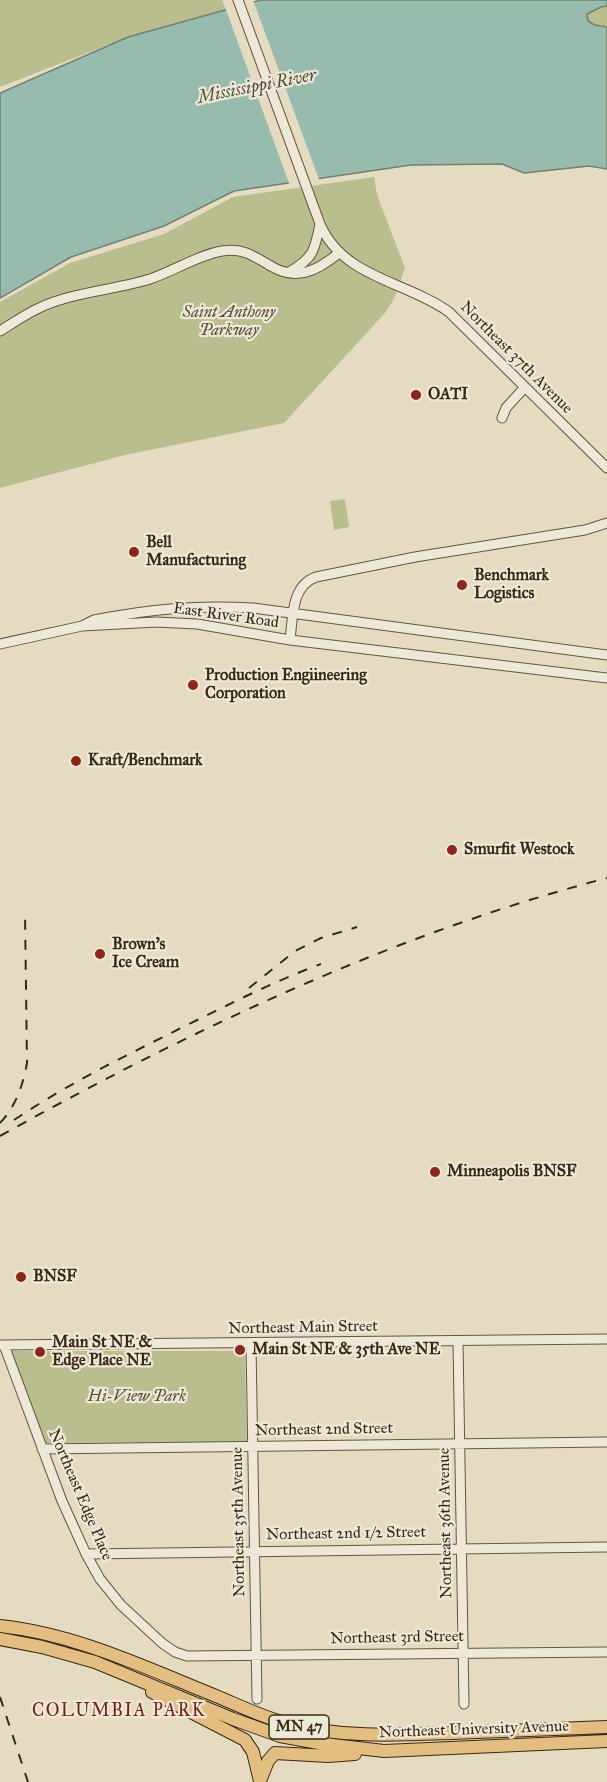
<!DOCTYPE html>
<html>
<head>
<meta charset="utf-8">
<style>
  body { margin:0 }
  canvas { display:block; background:#e4dbc1 }
</style>
</head>
<body>
<canvas width="607" height="1782"></canvas>
<script>
const ctx = document.querySelector('canvas').getContext('2d');
ctx.lineJoin = 'round';
function paint(path, color) {
  ctx.fillStyle = color;
  ctx.fill(path, 'evenodd');
}
function stroke(path, color, width, dash) {
  ctx.strokeStyle = color;
  ctx.lineWidth = width;
  ctx.lineCap = dash ? 'butt' : 'round';
  ctx.setLineDash(dash || []);
  ctx.stroke(path);
}
function label(font, color, halo, rows, align = 'center') {
  ctx.font = font + ' "IM FELL Great Primer",serif';
  ctx.lineWidth = 4.5;
  ctx.setLineDash([]);
  ctx.textBaseline = 'middle';
  ctx.strokeStyle = halo;
  ctx.fillStyle = color;
  for (const [text, x, y, turn = 0] of rows) {
    ctx.save();
    ctx.translate(x, y);
    ctx.rotate((+turn || 0) * Math.PI / 180);
    ctx.textAlign = isNaN(turn) ? turn : align;
    if (halo) ctx.strokeText(text, 0, 0);
    ctx.fillText(text, 0, 0);
    ctx.restore();
  }
}
const green = new Path2D(`
  M0 0H222L226 10 128 37 0 87Z
  M607 6V27L595 25 588 21 587 14 601 7Z
  M374 177 377 195 405 268 394 299 385 313 284 423 125 455 0 488V302L70 263 164 234 233 197Z
  M345 499 349 527 334 530 330 501Z
  M11 1351H245L247 1442 46 1443Z`);
const water = new Path2D(`
  M261 0H607V6L601 7 587 14 588 21 595 25 607 27V169L589 166 524 173 502 164 411 165 234 191 164 226 71 257 0 298V93L128 37Z`);
const pier = new Path2D(`
  M249 0H253L320 182 290 186 225 7Z`);
const minor = new Path2D(`
  M238 0 320 224C343 278 406 281 449 312L607 468
  M289 272C313 259 315 250 320 224
  M0 331C13 323 26 314 39 308 72 292 115 290 150 279 174 271 198 255 222 251 243 248 252 255 269 265 296 282 317 271 339 253
  M502 418 506 408 525 387
  M84 625 94 620C150 609 195 605 253 608L607 655
  M290 640C293 617 291 586 316 577L415 557 585 530 607 523
  M0 644 82 626 156 622 197 624 290 640 607 678
  M458 1342 464 1704
  M251 1344 257 1699
  M0 1345 607 1339
  M4 1345 62 1501 86 1554 100 1579 121 1605 162 1643 175 1652 187 1656 607 1652
  M42 1449 607 1442
  M86 1554 607 1547`);
const major = new Path2D(`
  M0 1626C76 1634 146 1668 216 1696 240 1706 264 1718 289 1724 342 1738 397 1735 452 1733 504 1731 555 1729 607 1727
  M0 1639 42 1647 95 1662 233 1719 280 1736 324 1744 384 1751 607 1741
  M152 1692 245 1740 253 1752 260 1781
  M260 1781 268 1761 275 1753 328 1756 355 1754`);
const rail = new Path2D(`
  M249 988 295 951 321 938 357 927
  M14 1120C66 1085 123 1057 179 1029 226 1006 272 982 321 964
  M0 1123C16 1106 23 1085 27 1063L25 913
  M0 1136C193 1029 393 934 607 878
  M0 1697 28 1782`);
const markers = [
  [416,395,6,"#8f2418"],
  [134,552,6,"#8f2418"],
  [462,585,6,"#8f2418"],
  [193,685,6,"#8f2418"],
  [76,761,6,"#8f2418"],
  [452,850,6,"#8f2418"],
  [100,954,6,"#8f2418"],
  [435,1172,6,"#8f2418"],
  [21,1277,6,"#8f2418"],
  [240,1350,6,"#8f2418"],
  [40,1352,6,"#8f2418"]
];
const shields = [
  [299,1727,60]
];
const shieldNames = [
  ["MN 47",299,1727]
];
const parkNames = [
  ["Saint Anthony",229,313],
  ["Parkway",229,331],
  ["Hi-View Park",137,1397]
];
const streetNames = [
  ["Northeast 37th Avenue",516,358,45],
  ["East River Road",226,616,8],
  ["Northeast Main Street",303,1328,-1],
  ["Northeast 2nd Street",324,1430,-1],
  ["Northeast Edge Place",80,1495,67],
  ["Northeast 35th Avenue",239,1522,-91],
  ["Northeast 36th Avenue",446,1523,-91],
  ["Northeast 2nd 1/2 Street",346,1534,-1],
  ["Northeast 3rd Street",397,1638,-1],
  ["Northeast University Avenue",474,1730,-2]
];
const poiNames = [
  ["OATI",428,395],
  ["Bell",146,543],
  ["Manufacturing",146,561],
  ["Benchmark",474,576],
  ["Logistics",474,594],
  ["Production Engiineering",205,676],
  ["Corporation",205,694],
  ["Kraft/Benchmark",88,761],
  ["Smurfit Westock",464,850],
  ["Brown's",112,945],
  ["Ice Cream",112,963],
  ["Minneapolis BNSF",447,1172],
  ["BNSF",33,1277],
  ["Main St NE &",52,1343],
  ["Edge Place NE",52,1361],
  ["Main St NE & 35th Ave NE",252,1350]
];
const waterNames = [
  ["Mississippi River",257,87,-11]
];
const neighbourhoodNames = [
  ["COLUMBIA PARK",119,1712]
];
paint(green, '#babe8e');
paint(water, '#97bcad');
stroke(water, '#728170', 1.5);
paint(pier, '#e4dbc1');
stroke(minor, '#65553f', 11);
stroke(major, '#3b2814', 14);
stroke(minor, '#ede8d7', 9);
stroke(major, '#e2be80', 12);
stroke(rail, '#3b2814', 2, [10, 10]);
for (const [x, y, r, color] of markers) {
  const dot = new Path2D();
  dot.arc(x, y, r, 0, 2 * Math.PI);
  ctx.fillStyle = color;
  ctx.fill(dot);
  stroke(dot, '#ede8d7', 2);
}
for (const [x, y, w] of shields) {
  const box = new Path2D();
  box.roundRect(x - w / 2, y - 12, w, 24, 4.5);
  ctx.fillStyle = '#ede8d7';
  ctx.fill(box);
  stroke(box, '#3b2814', 1.5);
}
label('bold 15px', '#3b2814', null, shieldNames);
label('italic 16px', '#5b4e32', '#ede8d7', parkNames);
label('16px', '#3b2814', '#ede8d7', streetNames);
label('bold 16px', '#3b2814', '#ede8d7', poiNames, 'left');
label('italic 18px', '#524d3a', '#ede8d7', waterNames);
ctx.letterSpacing = '1.5px';
label('18px', '#7a1f14', '#ede8d7', neighbourhoodNames);
ctx.letterSpacing = '0px';
</script>
</body>
</html>
